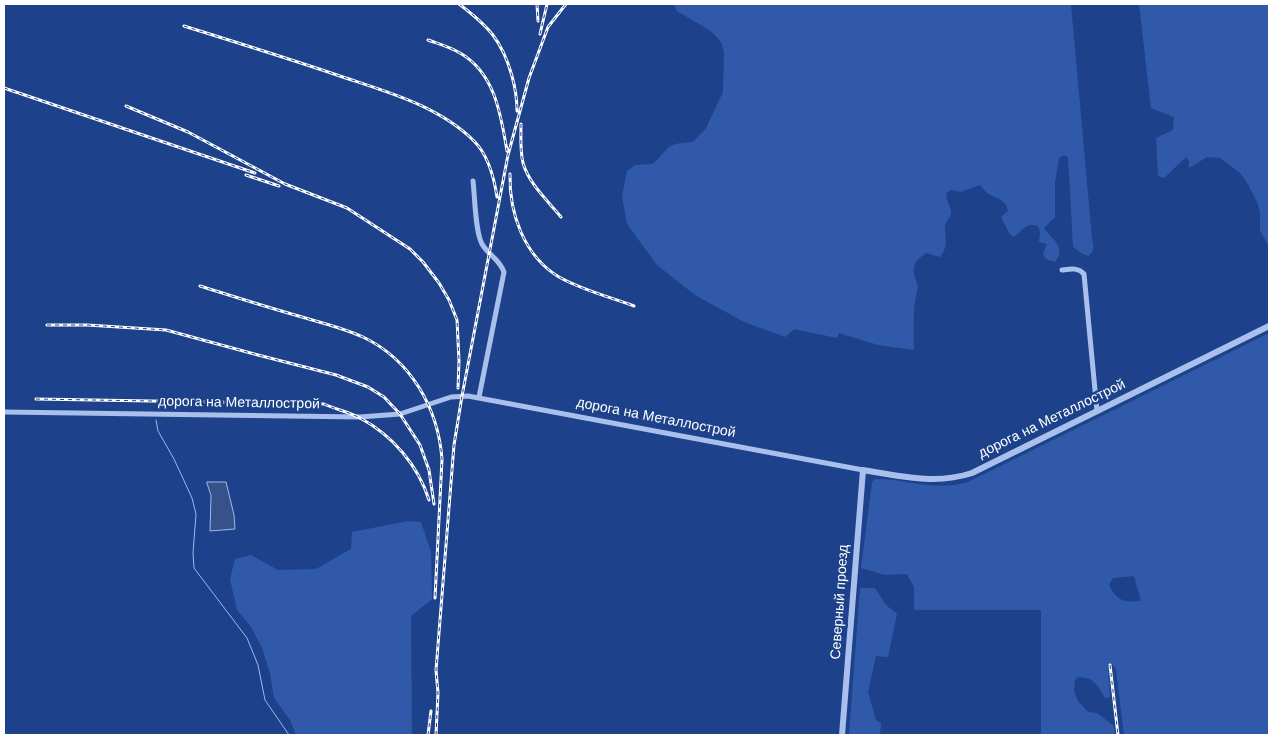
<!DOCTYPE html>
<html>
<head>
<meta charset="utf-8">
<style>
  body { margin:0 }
  #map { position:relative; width:1273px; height:739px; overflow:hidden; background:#1d428b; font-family:Arial,sans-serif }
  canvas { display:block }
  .frame { position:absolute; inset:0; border:5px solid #fff; pointer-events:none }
</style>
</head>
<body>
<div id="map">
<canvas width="1273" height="739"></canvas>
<div class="frame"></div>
</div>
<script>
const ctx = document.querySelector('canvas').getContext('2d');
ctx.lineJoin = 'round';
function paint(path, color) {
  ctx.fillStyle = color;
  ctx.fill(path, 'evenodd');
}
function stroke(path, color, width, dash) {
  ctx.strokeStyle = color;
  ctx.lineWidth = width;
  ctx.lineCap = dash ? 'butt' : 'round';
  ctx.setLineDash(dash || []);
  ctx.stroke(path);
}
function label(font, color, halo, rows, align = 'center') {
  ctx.font = font + ' Arial,sans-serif';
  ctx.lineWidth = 5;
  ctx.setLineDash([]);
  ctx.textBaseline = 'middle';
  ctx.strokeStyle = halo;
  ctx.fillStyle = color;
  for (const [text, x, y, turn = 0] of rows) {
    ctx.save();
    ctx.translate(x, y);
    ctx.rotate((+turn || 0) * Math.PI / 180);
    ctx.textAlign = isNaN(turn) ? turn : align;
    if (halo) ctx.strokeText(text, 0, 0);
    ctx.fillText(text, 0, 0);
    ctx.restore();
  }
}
const green = new Path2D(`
  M674 4H1071L1092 239C1094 246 1095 251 1088 256 1082 254 1077 251 1073 246L1068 157 1064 155 1059 158 1055 183V217L1044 228C1051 239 1067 246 1055 262L1046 259 1043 254 1047 244 1039 242 1040 233 1038 226C1025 222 1023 231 1013 237L1009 233 1001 217 1008 211C1006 199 997 199 989 194 985 192 983 188 980 185L960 192 951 190 946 193C946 200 950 205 951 212 951 218 945 221 945 227 945 239 949 246 940 257L926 253C909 265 913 270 918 287 912 308 914 329 914 350L878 345 839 333 837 338 794 329 785 337 744 322 695 295 657 265 627 224 622 196 627 171 635 165 653 164C672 146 664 144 693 142L706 128 723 92 724 53 722 44 716 36 709 30 677 11Z
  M1139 4H1269V246L1260 231V212L1257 202 1246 181 1240 173 1220 158 1207 157 1189 168V161L1186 157 1164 178 1158 176 1156 138 1173 130 1174 117 1151 108Z
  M1269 333V735H1124L1116 669 1112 664 1108 665 1110 697 1105 698C1097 684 1095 678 1078 677L1075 680 1074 691 1078 701 1088 712 1097 713 1114 726 1115 735H1041V610H914V587L907 574 885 575 861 568 872 482 875 479C908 479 935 492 968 482ZM1134 576 1141 601C1123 602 1118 602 1109 585L1113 578Z
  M408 521 421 522 431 552 432 599 411 616 412 733 415 735H296L290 720 274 698 270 673 262 648 251 627 237 610 230 579 235 559 251 555 278 570 316 569 351 549 352 532Z
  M860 588H875L886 605 897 614 888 657 876 656 868 692 876 720 881 723 880 735H849Z`);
const water = new Path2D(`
  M207 482H226L234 515 235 529 210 531 211 496Z`);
const stream = new Path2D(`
  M156 420 158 431 174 459 192 498 196 514 193 553 194 568 247 638 258 665 265 700 289 735`);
const minor = new Path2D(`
  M473 181C475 197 475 231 482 244 488 255 499 258 504 272L479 397
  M1062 270C1070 269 1078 267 1084 274L1097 411
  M4 412 360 417 400 414 451 397 468 396 863 470`);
const tertiary = new Path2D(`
  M842 735 863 470C900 476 936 485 972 473L1269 326`);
const rail = new Path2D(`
  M459 4C488 26 502 40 512 76 515 87 517 99 517 111
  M537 4 538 21
  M184 26C235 42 287 58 337 75 384 91 438 105 474 141 488 155 494 177 497 197
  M540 34 547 4
  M428 40C439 44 450 47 460 53 495 73 501 115 507 151
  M4 88 255 173
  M126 106 188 132 285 184 347 208 410 249 423 262 439 283 449 300 457 320 459 361 458 388
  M521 124C521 137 520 151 523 163 529 184 548 201 561 217
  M510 174C509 213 524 256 559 277 582 290 610 297 634 306
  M246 175 279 186
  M200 286C232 296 263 306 295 315 318 322 341 327 363 337 411 360 438 408 442 459L435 598
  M47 325H87L166 330 258 355 336 375 368 387 384 397 400 414 420 445 429 470 434 504
  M36 399 324 404C335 409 349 412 360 418 392 435 418 465 429 500
  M1110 665 1118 735
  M428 735 431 711
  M436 735 438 693 436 670 454 445 462 396 508 155 529 78 548 27 566 4`);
const streetNames = [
  ["дорога на Металлострой",239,403,1],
  ["дорога на Металлострой",656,418,11],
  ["дорога на Металлострой",1052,419,-26],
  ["Северный проезд",840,602,-86]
];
paint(green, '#305aa9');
paint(water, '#375288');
stroke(water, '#9cbaee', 1);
stroke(stream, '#9cbaee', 1);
stroke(minor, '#a9c0ec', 5);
stroke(tertiary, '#a9c0ec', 6);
stroke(rail, '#fff', 3);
stroke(rail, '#1d428b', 1, [4]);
label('14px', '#fff', '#1d428b', streetNames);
</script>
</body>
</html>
